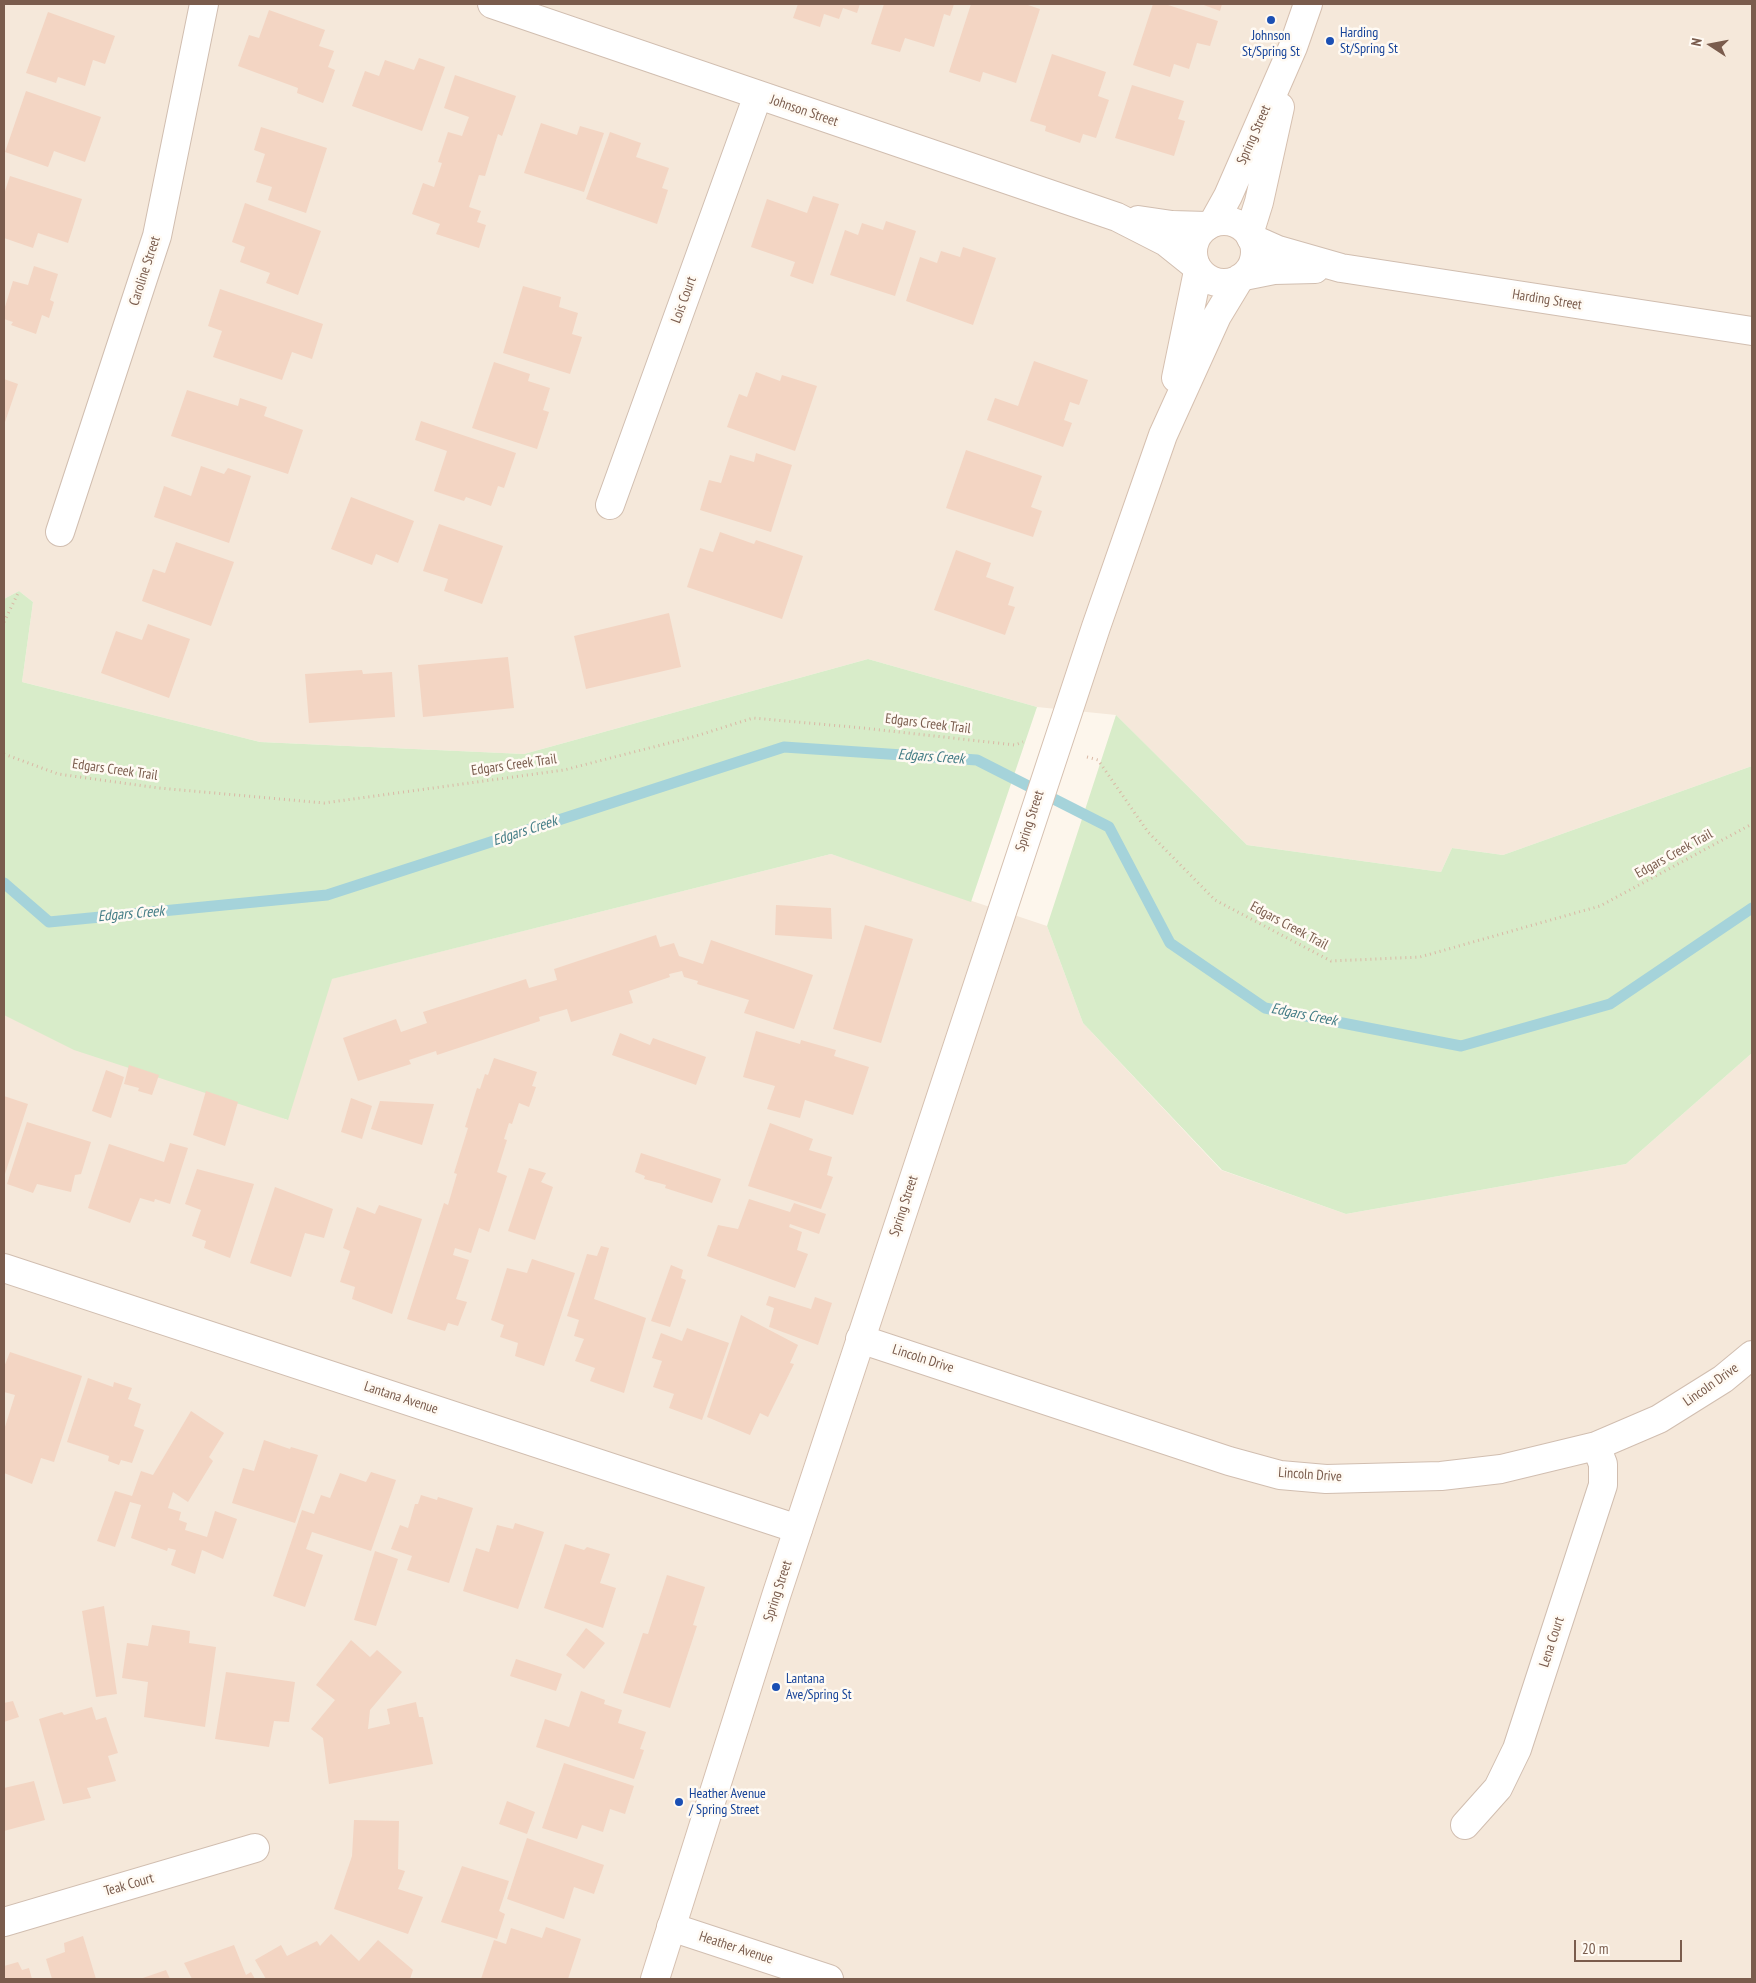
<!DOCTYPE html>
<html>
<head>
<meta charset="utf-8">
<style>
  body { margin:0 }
  #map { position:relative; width:1756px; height:1983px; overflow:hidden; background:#fdf6ec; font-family:"PT Sans Narrow",sans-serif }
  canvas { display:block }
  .frame { position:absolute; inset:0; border:5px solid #7a5c4d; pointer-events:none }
  .north { position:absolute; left:1686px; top:20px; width:50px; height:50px; -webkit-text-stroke:4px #fffaf3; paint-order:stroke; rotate:281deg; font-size:14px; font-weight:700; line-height:20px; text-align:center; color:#7a5c4d }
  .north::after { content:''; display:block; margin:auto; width:18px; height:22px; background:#7a5c4d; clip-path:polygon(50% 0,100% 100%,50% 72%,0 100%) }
  .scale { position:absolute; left:1574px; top:1940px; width:108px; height:22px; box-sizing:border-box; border:2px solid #7a5c4d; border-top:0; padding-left:6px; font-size:15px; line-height:18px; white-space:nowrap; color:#7a5c4d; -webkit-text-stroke:4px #fffaf3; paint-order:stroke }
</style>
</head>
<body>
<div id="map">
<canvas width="1756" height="1983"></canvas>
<div class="frame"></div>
<div class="north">N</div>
<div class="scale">20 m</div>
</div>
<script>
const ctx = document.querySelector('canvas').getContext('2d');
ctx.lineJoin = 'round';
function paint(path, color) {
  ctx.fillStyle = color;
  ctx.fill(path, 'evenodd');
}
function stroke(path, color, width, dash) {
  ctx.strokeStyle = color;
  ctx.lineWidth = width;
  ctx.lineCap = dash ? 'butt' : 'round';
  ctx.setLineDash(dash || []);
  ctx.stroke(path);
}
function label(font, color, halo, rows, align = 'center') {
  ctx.font = font + ' "PT Sans Narrow",sans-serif';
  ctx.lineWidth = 5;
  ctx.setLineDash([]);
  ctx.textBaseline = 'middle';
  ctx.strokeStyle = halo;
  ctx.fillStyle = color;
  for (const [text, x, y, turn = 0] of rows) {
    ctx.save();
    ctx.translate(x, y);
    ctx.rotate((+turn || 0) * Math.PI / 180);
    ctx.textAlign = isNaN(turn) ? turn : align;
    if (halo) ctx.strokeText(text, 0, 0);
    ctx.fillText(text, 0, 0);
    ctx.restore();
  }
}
const residential = new Path2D(`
  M4 4H1752V766L1503 855 1452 848 1441 872 1247 845 1116 715 1037 707 868 659 524 754 260 742 22 682 33 602 19 591 4 599Z
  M831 854 1047 926 1083 1023 1221 1170 1346 1214 1626 1164 1752 1053V1979H4V1004L287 1120 331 979Z`);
const green = new Path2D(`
  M19 591 33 602 22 682 260 742 524 754 868 659 1037 707 971 902 831 854 332 979 288 1120 74 1050 4 1015V599Z
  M1116 715 1247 845 1441 872 1452 848 1503 855 1752 766V1053L1626 1164 1346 1214 1222 1170 1083 1023 1047 926Z`);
const stream = new Path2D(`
  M4 883 49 922 327 895 784 747 977 760 1109 827 1170 943 1265 1008 1461 1046 1610 1004 1752 908`);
const building = new Path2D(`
  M798 4H860L857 13 843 8 839 19 824 14 820 27 793 18Z
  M884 4H954L950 16 944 14 934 47 905 38 900 52 871 44Z
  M971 4H1025L1040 9 1016 83 983 72 980 82 949 72Z
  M1153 4H1165L1218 21 1210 46 1197 43 1189 69 1174 64 1170 77 1133 65Z
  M1201 4H1222L1220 11Z
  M269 10 325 30 319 46 334 51 328 67 335 70 323 103 297 93 298 88 238 66 249 35 259 38Z
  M48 12 115 36 105 64 93 60 85 86 58 77 56 83 26 73Z
  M1052 54 1106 72 1098 96 1109 100 1096 138 1083 134 1080 143 1045 131 1046 126 1030 121Z
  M419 58 445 67 422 131 352 106 365 71 379 76 385 60 414 70Z
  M455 75 516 96 502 136 498 134 485 176 479 175 469 207 481 211 477 222 486 225 479 248 436 234 440 224 412 214 423 183 434 187 442 163 438 162 448 132 462 136 469 117 444 108Z
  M1132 85 1184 101 1178 119 1185 121 1174 156 1115 138Z
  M26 91 101 117 85 162 54 151 48 167 5 152Z
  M541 123 577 135 580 126 604 133 584 192 524 173Z
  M261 127 327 148 306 213 268 200 272 187 256 182 265 154 254 150Z
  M610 132 641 143 636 157 669 168 662 188 668 190 657 224 586 199Z
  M10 176 82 199 68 243 38 233 33 248 4 238V194Z
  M813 196 839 204 813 284 790 276 795 262 751 247 767 199 807 213Z
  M245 203 321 231 298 295 266 283 270 273 240 262 245 247 232 242Z
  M886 221 916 231 895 296 830 275 845 230 858 235 862 223 883 230Z
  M963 247 996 258 973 325 906 301 920 257 937 263 941 251 960 257Z
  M34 266 58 274 50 300 54 302 49 318 42 315 36 334 11 325 13 322 4 319V310L13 281 28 285Z
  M523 286 561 297 559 307 578 313 572 334 582 337 570 374 503 353Z
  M220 289 323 324 312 359 292 352 282 380 213 357 222 331 208 326Z
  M1034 361 1088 380 1079 405 1070 402 1064 420 1072 423 1063 447 987 420 995 398 1018 406Z
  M494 362 530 374 528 381 550 388 543 410 549 412 537 449 472 428Z
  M756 372 780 381 782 375 817 386 795 451 727 427 739 394 747 397Z
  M4 379 18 384 4 425Z
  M187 390 238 406 240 398 267 407 264 416 303 430 288 474 171 436Z
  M421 421 516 453 504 488 498 486 491 506 466 497 464 501 434 491 447 451 415 440Z
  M966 450 1042 476 1031 507 1042 511 1033 537 946 508Z
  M756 453 792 465 771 532 700 510 709 480 721 483 730 455 754 462Z
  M201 466 224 474 228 468 251 476 229 543 154 517 164 486 191 496Z
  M351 497 414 521 398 563 376 554 372 565 331 549Z
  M439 524 503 546 482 604 444 591 448 579 423 571Z
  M720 532 754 544 756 540 803 556 782 619 687 587 700 548 713 552Z
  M176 542 234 562 211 626 142 601 153 569 165 573Z
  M956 550 991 563 986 577 1014 587 1008 605 1015 607 1005 635 934 610Z
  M669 613 681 667 586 689 574 636Z
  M148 624 190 639 169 698 101 673 116 631 142 640Z
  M508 657 514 708 423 717 418 665Z
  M362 670 363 674 392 672 395 717 309 723 305 674Z
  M776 905 831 908 832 939 775 935Z
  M865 925 913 939 881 1043 833 1029Z
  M656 935 660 947 674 943 679 956 703 964 711 940 813 975 794 1029 744 1013 749 1000 697 984 698 981 684 977 682 971 669 974 670 977 629 991 633 1003 571 1022 567 1009 539 1017 540 1021 437 1055 436 1051 409 1060 411 1064 358 1081 343 1038 396 1019 401 1032 427 1023 423 1012 526 979 529 988 557 980 554 969Z
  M756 1031 800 1044 801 1040 836 1050 834 1056 869 1067 853 1115 805 1100 800 1118 767 1109 775 1086 743 1077Z
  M620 1033 650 1045 653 1038 706 1057 696 1085 612 1055Z
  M494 1058 537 1072 532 1086 536 1087 529 1107 519 1103 512 1124 509 1123 504 1139 507 1140 497 1172 507 1176 489 1232 479 1228 471 1253 455 1248 453 1255 469 1260 456 1299 467 1302 458 1326 448 1323 445 1331 407 1319 444 1203 448 1205 457 1174 454 1173 468 1128 465 1127 477 1088 480 1089 485 1074 488 1075Z
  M129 1065 159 1075 152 1095 138 1091 139 1088 124 1084Z
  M106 1070 124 1077 111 1118 92 1111Z
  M206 1091 238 1102 225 1146 193 1135Z
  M4 1096 28 1104 4 1177Z
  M351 1098 372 1106 362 1139 341 1132Z
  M380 1101 434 1104 422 1145 371 1129Z
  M27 1122 91 1142 81 1174 75 1175 71 1192 37 1184 33 1193 7 1184Z
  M770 1123 813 1139 809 1150 832 1157 827 1175 833 1177 821 1209 748 1186Z
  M170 1143 188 1148 170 1204 155 1199 154 1202 140 1198 130 1223 88 1208 109 1144 164 1162Z
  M641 1153 721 1179 712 1203 665 1188 666 1185 644 1179 645 1176 635 1172Z
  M529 1168 546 1173 541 1182 553 1187 535 1240 508 1231Z
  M197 1169 254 1184 230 1258 204 1248 206 1241 192 1236 201 1210 185 1204Z
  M275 1187 333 1209 324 1238 305 1233 291 1277 250 1263Z
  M749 1199 790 1212 794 1203 826 1214 819 1234 790 1224 789 1227 802 1232 797 1250 808 1254 795 1288 707 1256 718 1225 738 1229Z
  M379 1205 422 1219 392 1314 352 1299 355 1287 340 1282 350 1251 343 1248 357 1207 375 1214Z
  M601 1246 609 1248 594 1299 646 1318 624 1393 590 1381 595 1368 575 1361 584 1339 574 1336 579 1320 567 1316 587 1254 597 1256Z
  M532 1259 575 1273 544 1366 515 1356 518 1343 500 1337 504 1325 491 1320 507 1268 527 1273Z
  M671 1265 683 1270 681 1278 686 1280 670 1327 651 1321Z
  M769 1296 811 1309 815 1297 832 1303 818 1345 769 1327 774 1308 766 1305Z
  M741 1315 798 1345 790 1363 794 1364 768 1417 760 1413 750 1435 707 1417Z
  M687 1328 729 1343 702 1420 669 1408 674 1394 653 1387 662 1361 652 1358 661 1333 682 1341Z
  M10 1352 82 1376 54 1462 41 1458 32 1484 4 1473V1430L15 1395 4 1392V1367Z
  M88 1378 113 1387 114 1382 132 1388 128 1399 141 1404 134 1426 144 1430 132 1463 121 1460 119 1465 108 1461 109 1456 67 1442Z
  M191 1411 224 1433 209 1457 213 1461 188 1502 173 1492 168 1508 181 1512 179 1520 187 1523 185 1530 207 1537 215 1511 237 1519 223 1559 202 1550 195 1574 171 1565 176 1550 168 1548 167 1551 131 1538 141 1505 130 1502 115 1547 97 1541 115 1491 132 1496 141 1471 153 1475Z
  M264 1440 290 1449 291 1447 318 1455 295 1523 232 1503 243 1468 254 1471Z
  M371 1472 396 1480 371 1551 312 1532 306 1549 323 1555 305 1607 273 1596 302 1510 314 1514 321 1495 330 1498 340 1473 366 1482Z
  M421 1495 437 1500 438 1497 473 1508 449 1583 407 1570 412 1556 391 1549 400 1525 408 1528 415 1504H418Z
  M515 1523 544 1532 518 1609 463 1591 476 1548 489 1552 497 1525 513 1529Z
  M565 1544 584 1550 587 1547 610 1554 600 1583 616 1588 603 1628 544 1608Z
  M375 1551 398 1559 376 1626 354 1620Z
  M667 1575 705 1587 693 1625 697 1626 670 1708 623 1693 643 1633 648 1634Z
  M104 1606 117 1694 96 1697 82 1611Z
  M152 1625 190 1631 189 1643 216 1647 205 1727 144 1717 148 1682 122 1678 127 1643 148 1646Z
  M586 1628 605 1643 584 1669 566 1655Z
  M351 1640 370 1657 377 1650 402 1672 370 1710 368 1729 390 1724 387 1709 416 1702 419 1717H423L433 1764 329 1784 323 1738 311 1729 335 1700 316 1685Z
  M516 1659 562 1674 556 1691 510 1676Z
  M226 1672 295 1682 289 1722 274 1721 269 1747 215 1739Z
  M581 1691 605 1700 604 1704 622 1710 618 1723 646 1732 640 1749 644 1750 634 1779 536 1747 545 1719 569 1727Z
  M13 1701 19 1717 4 1722V1703Z
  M92 1707 96 1720 106 1717 118 1753 108 1756 116 1781 87 1788 91 1798 63 1804 39 1719 62 1712 64 1715Z
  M564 1763 634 1786 625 1814 610 1809 603 1832 582 1825 577 1839 542 1828Z
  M34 1781 45 1820 4 1831V1788Z
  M507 1801 535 1812 527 1834 499 1824Z
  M354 1820 399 1821 398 1869 405 1871 398 1889 423 1897 408 1934 334 1909 352 1856Z
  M527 1838 604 1865 594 1894 574 1887 564 1919 507 1899Z
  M462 1866 509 1881 499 1911 505 1914 497 1939 441 1922Z
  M546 1927 581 1939 568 1979H481L494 1940 506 1944 511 1928 542 1938Z
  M331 1934 359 1961 378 1940 413 1970 410 1979H266L255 1960 281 1945 287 1956 317 1941 320 1946Z
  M83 1936 96 1979H52L46 1959 65 1952 64 1943Z
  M234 1945 246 1975 251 1972 255 1979H192L184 1963Z
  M18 1962 22 1970 29 1968 32 1979H4V1966Z
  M166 1970 170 1979H140Z`);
const path = new Path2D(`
  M4 622 19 591
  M4 754 58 774 159 788 324 803 564 770 696 736 753 718 863 728 1015 745 1023 742
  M1087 757 1098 760 1148 832 1215 900 1331 961 1420 957 1600 906 1752 824`);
const street = new Path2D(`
  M492 4 1117 217 1166 242 1196 266
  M1138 220 1172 225 1207 226
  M1251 238 1278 250 1341 268 1752 331
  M1244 276 1274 270 1315 269
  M610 505 758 95
  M60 532 157 236 204 4
  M4 1268 798 1529
  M860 1339 1229 1461 1280 1475 1326 1479 1441 1476 1501 1469 1596 1446 1659 1419 1723 1379 1752 1355
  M1465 1825 1498 1788 1517 1749 1603 1485V1464L1596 1446
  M4 1922 255 1848
  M671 1927 829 1979`);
const secondary = new Path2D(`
  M1193 252a31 31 0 1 1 62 0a31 31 0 1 1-62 0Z
  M1213 223 1228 196 1293 47 1308 4
  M1249 234 1259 202 1280 107
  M1176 378 1198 271
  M655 1979 777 1593 1096 627 1163 435 1217 316 1240 278`);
const markers = [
  [1271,20,5,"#1a4fb4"],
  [1330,41,5,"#1a4fb4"],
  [776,1687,5,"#1a4fb4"],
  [679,1802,5,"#1a4fb4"]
];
const transitNames = [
  ["Harding",1340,33],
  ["St/Spring St",1340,49],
  ["Johnson",1271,36,"center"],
  ["St/Spring St",1271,52,"center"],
  ["Lantana",786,1679],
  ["Ave/Spring St",786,1695],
  ["Heather Avenue",689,1794],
  ["/ Spring Street",689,1810]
];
const streetNames = [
  ["Johnson Street",804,111,19],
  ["Spring Street",1254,135,-66],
  ["Caroline Street",145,271,-72],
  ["Lois Court",684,300,-70],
  ["Harding Street",1547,300,9],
  ["Edgars Creek Trail",928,724,7],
  ["Edgars Creek Trail",514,765,-8],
  ["Edgars Creek Trail",115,770,8],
  ["Spring Street",1030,821,-72],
  ["Edgars Creek Trail",1674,854,-29],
  ["Edgars Creek Trail",1289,926,28],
  ["Spring Street",904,1206,-72],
  ["Lincoln Drive",923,1359,18],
  ["Lincoln Drive",1711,1385,-35],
  ["Lantana Avenue",401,1398,18],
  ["Lincoln Drive",1310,1475,4],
  ["Spring Street",778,1591,-72],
  ["Lena Court",1552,1642,-72],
  ["Teak Court",129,1885,-16],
  ["Heather Avenue",736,1948,18]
];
const waterNames = [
  ["Edgars Creek",931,757,4],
  ["Edgars Creek",525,831,-18],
  ["Edgars Creek",131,914,-5],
  ["Edgars Creek",1304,1015,11]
];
paint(residential, '#f5e8da');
paint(green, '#d8ecc9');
stroke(stream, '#a5d3da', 11);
paint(building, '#f3d5c3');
stroke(street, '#d1beb0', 30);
stroke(secondary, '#d6c0b0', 30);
stroke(path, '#d9b8a5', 3, [1, 4]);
stroke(street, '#fff', 28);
stroke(secondary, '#fff', 28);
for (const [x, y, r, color] of markers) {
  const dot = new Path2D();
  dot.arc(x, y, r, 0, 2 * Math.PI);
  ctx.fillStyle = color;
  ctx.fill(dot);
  stroke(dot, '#fffaf3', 2);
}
label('14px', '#164399', '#fffaf3', transitNames, 'left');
label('14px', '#7a5c4d', '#fffaf3', streetNames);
label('italic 15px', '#437c86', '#fffaf3', waterNames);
</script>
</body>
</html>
